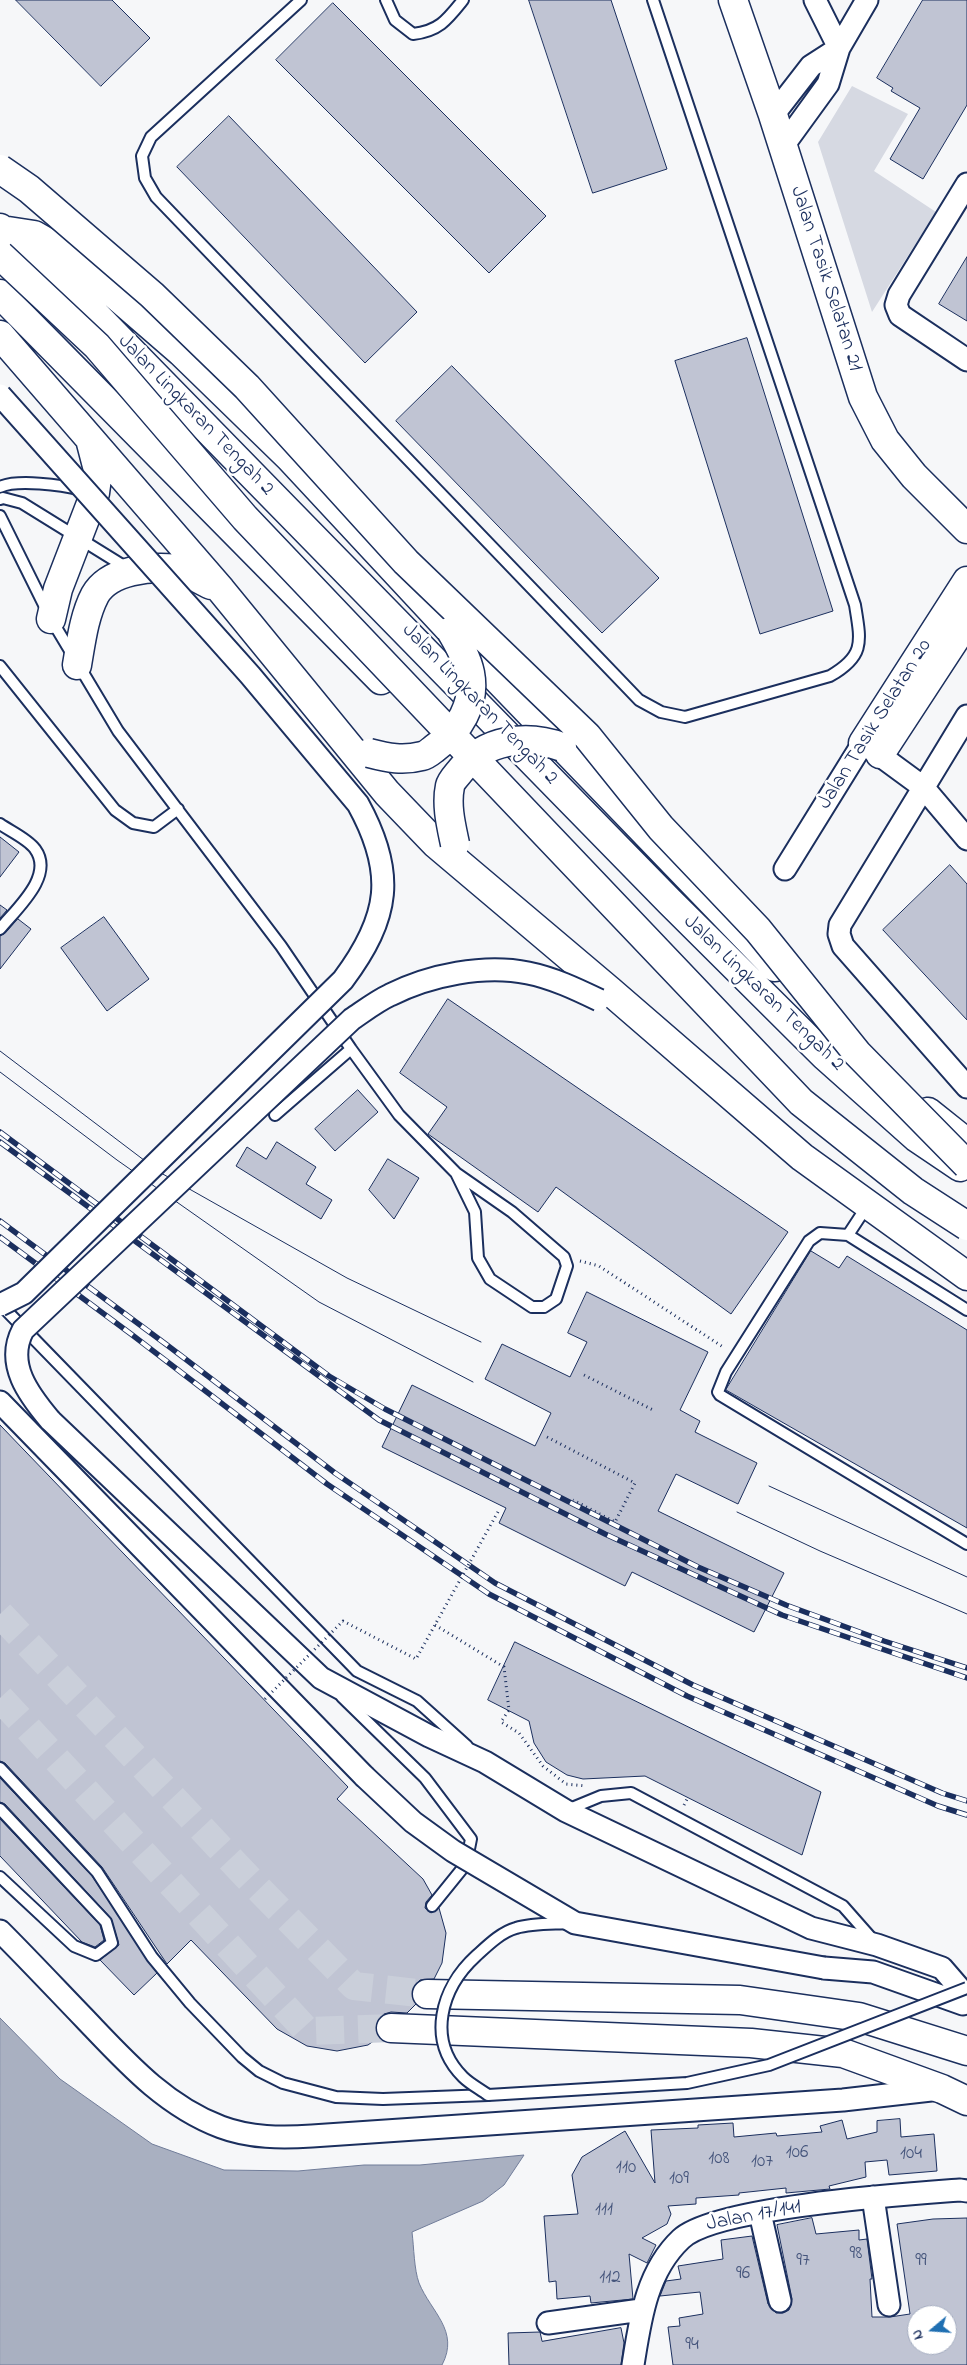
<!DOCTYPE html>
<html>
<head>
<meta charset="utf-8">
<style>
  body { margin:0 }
  #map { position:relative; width:967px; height:2365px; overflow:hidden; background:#f6f7f9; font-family:"Indie Flower",sans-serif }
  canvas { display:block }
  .north { position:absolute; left:907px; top:2305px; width:50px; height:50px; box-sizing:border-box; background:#fff; border:1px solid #a4acbf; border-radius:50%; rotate:252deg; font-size:14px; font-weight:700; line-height:20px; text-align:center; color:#1b2f5e }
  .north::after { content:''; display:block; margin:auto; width:18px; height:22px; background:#1f6fb2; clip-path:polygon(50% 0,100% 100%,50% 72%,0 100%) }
</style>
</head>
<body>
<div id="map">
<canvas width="967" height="2365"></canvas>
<div class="north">N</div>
</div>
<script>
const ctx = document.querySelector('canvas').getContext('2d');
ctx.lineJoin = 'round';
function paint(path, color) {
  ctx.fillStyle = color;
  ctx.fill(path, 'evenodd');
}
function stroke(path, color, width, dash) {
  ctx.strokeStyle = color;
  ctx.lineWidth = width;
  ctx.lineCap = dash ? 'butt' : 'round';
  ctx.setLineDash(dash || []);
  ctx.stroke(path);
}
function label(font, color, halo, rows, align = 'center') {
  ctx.font = font + ' "Indie Flower",sans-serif';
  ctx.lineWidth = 5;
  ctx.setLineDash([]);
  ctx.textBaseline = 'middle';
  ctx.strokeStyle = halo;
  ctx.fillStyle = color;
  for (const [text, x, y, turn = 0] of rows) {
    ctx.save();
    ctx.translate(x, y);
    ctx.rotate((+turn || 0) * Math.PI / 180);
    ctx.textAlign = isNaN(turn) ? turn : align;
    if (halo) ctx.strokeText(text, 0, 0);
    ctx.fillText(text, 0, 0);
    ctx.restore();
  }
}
const green = new Path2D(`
  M852 86 908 114 874 171 936 212 872 312 818 142Z`);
const water = new Path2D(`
  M0 2018 60 2079 152 2144 224 2170 298 2171 364 2165H420L524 2155 504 2185 483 2201 412 2232C414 2248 414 2269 419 2283 431 2312 460 2331 442 2365H0Z`);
const building = new Path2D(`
  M16 0H112L150 38 101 86Z
  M529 0H611L667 169 593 193Z
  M923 0H967V105L923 179 890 159 920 108 891 91 893 88 877 78Z
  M333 3 546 216 489 273 276 60Z
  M229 116 417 312 365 363 177 167Z
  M967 257V321L939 304Z
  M747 338 833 611 760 634 675 361Z
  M452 366 659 578 602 633 396 421Z
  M0 837 19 852 0 877Z
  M950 865 967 884V1020L883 930Z
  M0 905 7 910 0 918Z
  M104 917 149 979 107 1011 61 948Z
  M18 919 31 929 0 969V936L5 933Z
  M448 999 788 1232 731 1314 556 1187 538 1212 428 1134 447 1107 400 1073Z
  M358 1090 378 1112 335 1151 315 1129Z
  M277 1142 316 1167 306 1184 332 1200 321 1219 236 1166 247 1147 266 1159Z
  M388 1159 419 1178 394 1219 369 1190Z
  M811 1251 839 1268 847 1256 967 1330V1528L726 1390Z
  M587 1292 708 1352 680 1410 700 1421 695 1432 757 1463 738 1504 676 1474 658 1511 784 1573 754 1632 632 1572 625 1586 499 1523 506 1508 382 1447 412 1385 535 1446 551 1413 485 1379 502 1344 570 1377 587 1342 568 1333Z
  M0 1425 348 1787 337 1799 423 1879 432 1895 426 1902 425 1908 431 1913 439 1908 446 1933 442 1963 434 1979 420 1980 414 1986 411 1994 416 2004 407 2013 391 2012 384 2014 378 2019 375 2028 379 2037 368 2045 337 2051 307 2046 277 2029 191 1940 167 1964 102 1867 5 1763 0 1761Z
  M515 1642 821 1792 802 1855 645 1776 583 1779 567 1775 546 1762 534 1743 529 1721 488 1700Z
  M0 1778 92 1876 157 1973 134 1995 100 1960 119 1945 111 1918 5 1804 0 1802Z
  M0 1819 100 1925 104 1940 95 1947 82 1942 0 1856Z
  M900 2119 901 2137 934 2134 937 2171 889 2175 887 2160 865 2162 866 2177 829 2186 830 2189 786 2193V2188L739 2193V2195L696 2198V2204L668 2206 671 2214 667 2224 642 2238 656 2245 647 2263 629 2254 633 2299 591 2303 590 2296 557 2299 556 2281 549 2282 544 2216 578 2214 572 2175 582 2157 625 2131 655 2183 651 2130 698 2128V2125L733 2123 734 2137 776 2133 777 2136 822 2132 820 2126 842 2120 847 2139 877 2132V2121Z
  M812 2218 816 2234 859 2230V2240L867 2239 872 2279H870L872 2317H890L910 2314 897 2224 933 2219 967 2218V2365H673L668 2327 680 2326 679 2318 703 2314 700 2292 660 2296 666 2281 681 2279 678 2266 723 2259 721 2240 752 2236 768 2304 776 2313H783L789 2310 792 2299 777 2225ZM917 2315H947V2345H917Z
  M621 2328 624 2343 621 2365H509L508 2333 540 2332 542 2341Z`);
const secondaryTunnel = new Path2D(`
  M0 1614 251 1881 354 1986 427 1994
  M0 1698 307 2031 391 2028`);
const path = new Path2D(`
  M580 1261 599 1266 723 1347
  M584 1375 653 1410
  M547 1437 635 1483 615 1522 573 1500
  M435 1625 504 1667 509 1710 501 1722 519 1733 543 1766 566 1784 586 1786
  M684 1805 688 1797`);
const lane = new Path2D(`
  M301 0 151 137 142 156 145 178 156 197 639 700 661 712 685 717 830 676C865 656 861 642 855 605L653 0
  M386 0 395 20 413 34C439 31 447 20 463 0
  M0 487C17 479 62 485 81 490
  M0 499 3 498 22 503 127 568
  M0 516 51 619 118 731 281 946 351 1049 399 1115 456 1173 512 1212 564 1257 567 1266 556 1299 544 1307H532L490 1279 478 1258 475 1212 456 1173
  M0 666 115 810 133 823 154 827 178 809
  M0 824C10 831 28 839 35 849 55 876 16 909 0 929
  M275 1115 351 1049
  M848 1235 867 1206
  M0 1304 357 1671 417 1701 467 1746
  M967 1310 848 1235 820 1233 809 1241 726 1372 718 1392 720 1395 967 1544
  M342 1697 425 1778 471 1839 466 1864 432 1906
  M0 1768 97 1872 152 1957 190 2003 242 2057 259 2071 283 2083 336 2097 383 2099 488 2095
  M0 1809 106 1922 112 1943 96 1955 74 1946 0 1877
  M567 1810 601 1796 631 1793 843 1906 873 1940`);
const street = new Path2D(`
  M815 0 839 48
  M839 48 867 0
  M773 115 811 66 839 48 828 84 783 146
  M967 184 899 295 896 305 900 315 967 360
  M967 716 840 925 839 934 843 946 967 1087
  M785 869 863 743 923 787 967 839
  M0 1402 364 1776
  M50 1420 321 1678 429 1736 485 1762 566 1811 811 1928 877 1945 942 1968 967 1997
  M0 1931C29 1960 57 1990 85 2019 126 2062 165 2106 221 2127 250 2138 282 2138 312 2136L843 2100 940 2089
  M824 1968 873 1972 963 2004
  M873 2197 889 2305
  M760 2213 780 2301
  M548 2323 641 2310
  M633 2365C640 2321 646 2272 681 2239 714 2207 907 2194 960 2190L967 2191`);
const secondary = new Path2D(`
  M733 0 773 115 863 397 885 440 914 476 967 529
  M863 743 967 581
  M880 754 967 621
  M427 1994 740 2000 859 2017 967 2051
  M391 2028 751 2043 843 2053 942 2089 967 2101`);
const highway = new Path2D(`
  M0 228 82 301 670 902 825 1056 917 1138 960 1167
  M8 231 34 235 69 255 181 352 290 458 451 631 775 967
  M0 294 381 680
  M0 335 221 590 387 793 436 844 610 991 802 1157 967 1276
  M51 619 58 589 95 493 98 470 91 443
  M77 665C81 642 84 616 95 595 109 570 151 566 176 569 187 571 200 580 211 585
  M928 1112 967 1143`);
const tram = new Path2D(`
  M0 1051 161 1173 347 1278 481 1342
  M0 1072 117 1160 319 1302 473 1382
  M769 1486 967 1577
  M737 1512 820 1551 967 1614`);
const rail = new Path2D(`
  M0 1132 329 1376 385 1409 698 1567 786 1605 884 1641 967 1668
  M0 1142 379 1420 605 1534 782 1615 967 1678
  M0 1221 167 1345 335 1473 495 1583 693 1685 942 1793 967 1801
  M0 1237 131 1334 327 1484 489 1594 687 1696 938 1806 967 1815`);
const pathBridge = new Path2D(`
  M265 1699 343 1621 416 1659 499 1510`);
const laneBridge = new Path2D(`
  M569 1923C552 1924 532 1923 516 1928 501 1932 487 1946 476 1956 441 1988 426 2040 463 2077 470 2084 480 2089 488 2095L687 2083 769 2065 967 1988`);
const streetBridge = new Path2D(`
  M0 395 250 675 358 804C396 873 390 917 343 980L24 1293 0 1305
  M50 1420C29 1395 5 1364 23 1330L352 1019C364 1011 377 1001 390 995 430 975 484 964 528 973 553 978 576 989 599 1000
  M364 1776 413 1822 453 1851 575 1923 824 1968`);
const highwayBridge = new Path2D(`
  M0 169 29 189 152 295 247 387 406 562 587 736 661 828 758 930 857 1053 967 1165
  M0 255 97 346 245 518 801 1102 913 1191 967 1226
  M369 753C388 758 403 761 422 756 427 755 431 751 435 748 459 731 476 704 470 673 467 658 459 645 451 631
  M455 844C451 825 446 805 450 786 451 781 457 775 461 770 485 739 527 734 562 747`);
const numberNames = [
  ["106",797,2154],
  ["104",911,2155],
  ["108",719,2160],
  ["107",762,2163],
  ["110",626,2169],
  ["109",679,2180],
  ["111",604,2211],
  ["98",856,2255],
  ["97",803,2262],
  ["99",921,2262],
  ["96",743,2275],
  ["112",610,2279],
  ["94",692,2346]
];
const streetNames = [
  ["Jalan Tasik Selatan 21",825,279,72],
  ["Jalan Lingkaran Tengah 2",195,416,46],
  ["Jalan Lingkaran Tengah 2",479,705,46],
  ["Jalan Tasik Selatan 20",876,725,-58],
  ["Jalan Lingkaran Tengah 2",763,994,44],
  ["Jalan 17/141",754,2217,-11]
];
paint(green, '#d6d9e2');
paint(water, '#a9b0c1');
stroke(water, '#707c99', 1);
paint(building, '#c0c4d3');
stroke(building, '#1b2f5e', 1);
stroke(secondaryTunnel, '#cacfda', 28, [28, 14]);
stroke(lane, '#1b2f5e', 14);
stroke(street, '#1b2f5e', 25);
stroke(secondary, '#1b2f5e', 31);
stroke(highway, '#1b2f5e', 31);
stroke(path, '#1b2f5e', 3, [1, 4]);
stroke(lane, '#fff', 10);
stroke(street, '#fff', 21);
stroke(secondary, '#fff', 28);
stroke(highway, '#fff', 28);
stroke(tram, '#1b2f5e', 1);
stroke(rail, '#1b2f5e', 5.5);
stroke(rail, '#fff', 4, [11]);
stroke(laneBridge, '#1b2f5e', 14, []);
stroke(streetBridge, '#1b2f5e', 25, []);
stroke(highwayBridge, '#1b2f5e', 31, []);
stroke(pathBridge, '#1b2f5e', 3, [1, 4]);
stroke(laneBridge, '#fff', 10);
stroke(streetBridge, '#fff', 21);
stroke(highwayBridge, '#fff', 28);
label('19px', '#44547b', null, numberNames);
label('21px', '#1b2f5e', '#fff', streetNames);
</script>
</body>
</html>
